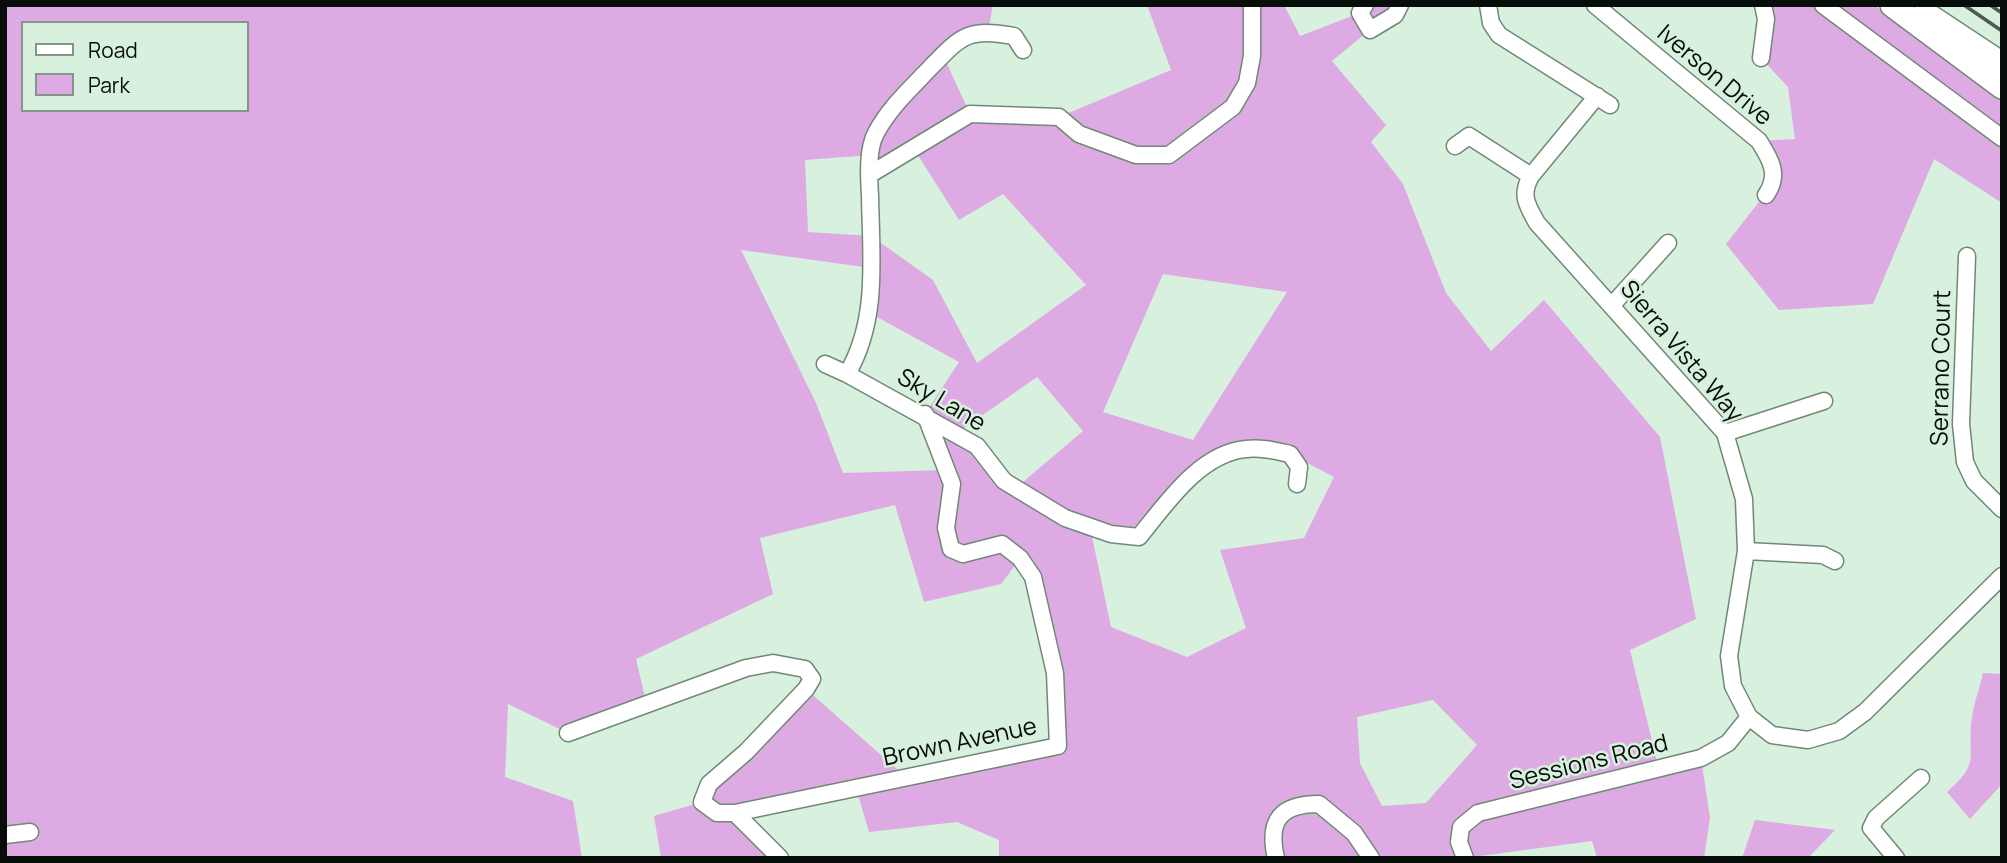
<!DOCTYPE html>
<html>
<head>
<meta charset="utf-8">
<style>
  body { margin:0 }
  #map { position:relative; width:2007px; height:863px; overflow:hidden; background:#d8f0de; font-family:Manrope,sans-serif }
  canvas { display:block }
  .frame { position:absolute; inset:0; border:7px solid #070e09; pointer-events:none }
  .legend { position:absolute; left:21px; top:21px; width:228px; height:91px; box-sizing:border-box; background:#d8f0de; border:2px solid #849689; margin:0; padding:9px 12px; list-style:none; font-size:21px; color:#070e09 }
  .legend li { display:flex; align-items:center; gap:14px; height:35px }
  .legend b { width:35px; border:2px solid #849689 }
</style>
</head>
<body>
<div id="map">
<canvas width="2007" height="863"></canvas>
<div class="frame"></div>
<ul class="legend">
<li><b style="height:9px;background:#fff"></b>Road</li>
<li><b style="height:19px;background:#deaae3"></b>Park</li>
</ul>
</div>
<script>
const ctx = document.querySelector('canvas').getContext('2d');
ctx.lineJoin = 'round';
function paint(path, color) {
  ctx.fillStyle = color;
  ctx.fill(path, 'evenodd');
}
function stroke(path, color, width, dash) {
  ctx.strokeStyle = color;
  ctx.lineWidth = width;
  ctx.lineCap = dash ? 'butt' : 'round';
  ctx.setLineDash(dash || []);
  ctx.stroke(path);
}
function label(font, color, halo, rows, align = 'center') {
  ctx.font = font + ' Manrope,sans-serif';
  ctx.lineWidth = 5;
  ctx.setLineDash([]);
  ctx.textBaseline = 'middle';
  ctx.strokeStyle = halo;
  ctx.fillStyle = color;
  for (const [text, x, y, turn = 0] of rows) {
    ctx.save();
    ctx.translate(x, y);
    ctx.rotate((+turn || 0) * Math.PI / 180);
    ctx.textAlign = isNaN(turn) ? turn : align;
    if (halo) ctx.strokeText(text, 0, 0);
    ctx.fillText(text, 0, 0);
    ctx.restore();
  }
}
const green = new Path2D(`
  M5 5H993L988 32 943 55 970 114 1059 117 1171 70 1147 5H1284L1300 36 1360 13 1365 5H1400L1332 61 1386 125 1371 142 1403 184 1446 293 1491 351 1544 300 1660 437 1696 619 1630 650 1659 770 1701 758 1710 818 1704 858H1597L1592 841 1465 858H999V840L957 822 869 832 856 788 735 813 780 858H661L654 816 702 802 806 689 906 777 1058 746 1055 673 1020 559 1001 584 924 602 895 505 760 538 773 594 636 659 647 706 568 733 508 704 505 777 573 801 582 858H5ZM23 23H247V110H23ZM914 149 959 220 1003 194 1086 285 977 363 933 280 871 236 808 232 805 160 871 155 869 175ZM741 250 871 268 868 312 959 362 925 414 946 470 843 473 816 403ZM1163 274 1287 292 1193 440 1103 412ZM1037 377 1083 431 1016 488 957 433ZM1290 454 1334 477 1304 538 1220 550 1246 628 1187 657 1111 627 1090 527 1139 537 1222 455ZM1433 700 1477 745 1426 803 1382 806 1360 763 1357 717Z
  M1763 5H1874L2002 97V203L1934 159 1873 304 1779 310 1726 244 1773 184 1759 141 1795 139 1788 87 1761 58Z
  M1983 673 2002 674V784L1970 819 1947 792C1983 761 1966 757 1972 717 1974 702 1980 688 1983 673Z
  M1755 820 1835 830 1808 858H1742Z`);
const minor = new Path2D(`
  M1365 5 1360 13 1370 30 1395 15 1400 5
  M1488 5 1491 23 1499 35 1610 105
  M1595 5 1759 141C1771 160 1780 175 1766 195
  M1823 5 2002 138
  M1023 50 1014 36C968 28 962 35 931 67 912 87 889 108 876 133 867 149 869 178 870 196 871 257 879 320 847 374L977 446 1004 481 1065 518 1111 534 1139 537C1166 504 1200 453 1246 449 1261 447 1276 451 1290 454L1299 467 1297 484
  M1761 58 1766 19 1763 5
  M1597 96 1531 176C1520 195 1527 205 1537 223L1725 433 1744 499 1746 551 1729 656 1733 686 1749 717 1772 735 1808 740 1839 731 1865 712 2002 576
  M1455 146 1469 136 1531 176
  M869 175 970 114 1059 117 1079 134 1136 155H1169L1233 107 1247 83 1252 56V5
  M1967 256 1961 424 1965 462 1974 481 2002 509
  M1613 304 1668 243
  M825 364 847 374
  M1725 433 1824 401
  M1746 551 1823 555 1835 561
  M568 733 746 668 773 663 805 669 812 679 806 689 746 752 709 784 702 802 717 813H735L1058 746 1055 673 1033 577 1020 558 1002 544 963 554 951 549 946 528 952 484 925 414
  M735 813 780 858
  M5 835 30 832
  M1276 858C1267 820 1281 804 1319 804L1354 833 1371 858
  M1465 858 1459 842 1461 827 1478 813 1701 758 1728 743 1749 717
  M1896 858 1871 828 1876 818 1921 778`);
const highway = new Path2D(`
  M1892 5 2002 87
  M1925 13 2002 64`);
const rail = new Path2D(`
  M1964 5 2002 31
  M1990 5 2002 13`);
const streetNames = [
  ["Iverson Drive",1714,76,40],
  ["Sierra Vista Way",1681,352,50],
  ["Serrano Court",1942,368,-89],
  ["Sky Lane",941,401,31],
  ["Brown Avenue",960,743,-12],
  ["Sessions Road",1589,763,-14]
];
paint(green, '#deaae3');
stroke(minor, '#728877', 19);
stroke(highway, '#728877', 26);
stroke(minor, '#fff', 16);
stroke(highway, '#fff', 23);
stroke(rail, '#4e5a51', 3.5);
label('24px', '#070e09', '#d8f0de', streetNames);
</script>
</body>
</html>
